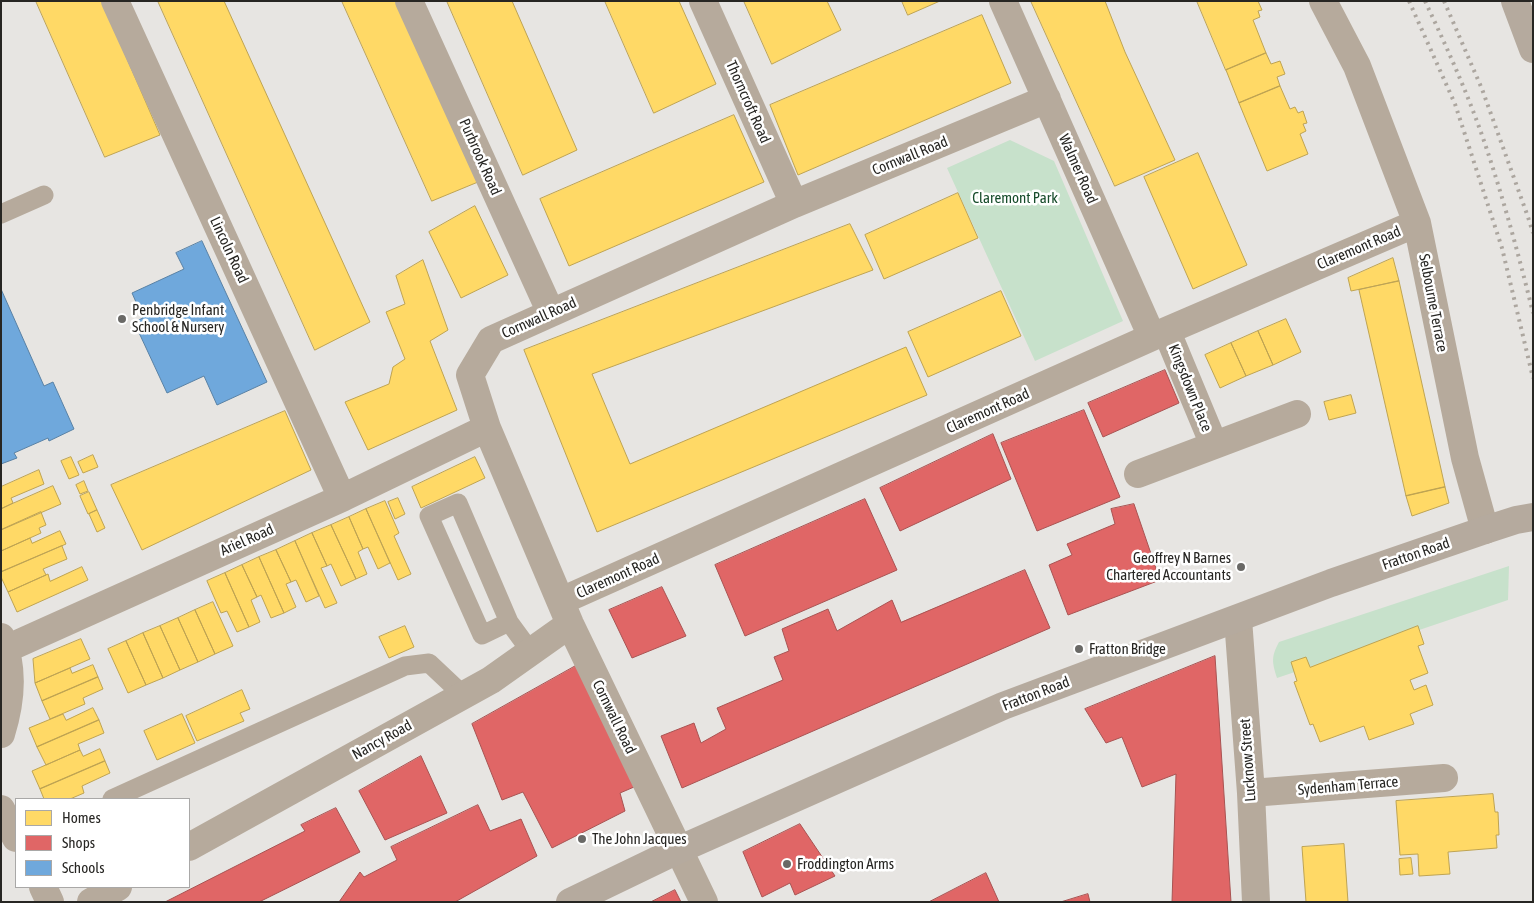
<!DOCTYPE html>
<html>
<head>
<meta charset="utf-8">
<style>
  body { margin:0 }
  #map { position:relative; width:1534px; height:903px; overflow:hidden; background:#e7e5e2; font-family:"Asap Condensed",sans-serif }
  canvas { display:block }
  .frame { position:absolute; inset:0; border:2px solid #272623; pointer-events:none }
  .legend { position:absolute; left:15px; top:798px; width:175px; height:90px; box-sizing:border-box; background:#fff; border:1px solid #a9a8a7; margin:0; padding:6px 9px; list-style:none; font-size:15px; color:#272623 }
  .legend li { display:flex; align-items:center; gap:10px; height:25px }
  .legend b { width:25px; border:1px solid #a9a8a7 }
</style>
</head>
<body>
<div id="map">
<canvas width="1534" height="903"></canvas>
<div class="frame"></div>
<ul class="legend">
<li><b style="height:14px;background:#ffd966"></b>Homes</li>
<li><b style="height:14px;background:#e06666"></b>Shops</li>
<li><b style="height:14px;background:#6fa8dc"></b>Schools</li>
</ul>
</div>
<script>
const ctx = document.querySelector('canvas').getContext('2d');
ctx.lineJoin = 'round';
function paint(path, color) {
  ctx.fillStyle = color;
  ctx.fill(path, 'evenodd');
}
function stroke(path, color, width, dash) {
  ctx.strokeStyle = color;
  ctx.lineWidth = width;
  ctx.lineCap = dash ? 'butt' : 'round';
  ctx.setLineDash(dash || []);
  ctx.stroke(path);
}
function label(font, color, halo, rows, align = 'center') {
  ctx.font = font + ' "Asap Condensed",sans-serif';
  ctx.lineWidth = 5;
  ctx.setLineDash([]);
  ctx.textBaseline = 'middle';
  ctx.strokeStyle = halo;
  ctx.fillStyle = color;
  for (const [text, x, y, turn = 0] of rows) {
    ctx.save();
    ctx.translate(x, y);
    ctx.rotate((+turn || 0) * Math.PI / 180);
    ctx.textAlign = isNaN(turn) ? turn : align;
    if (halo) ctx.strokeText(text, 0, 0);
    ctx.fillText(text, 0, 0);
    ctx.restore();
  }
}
const green = new Path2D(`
  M1010 140 1054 161 1123 321 1035 361 947 168Z
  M1509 566 1508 600 1277 678C1272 662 1271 657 1279 642Z`);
const homes = new Path2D(`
  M36 1H102L160 135 105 157Z
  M158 1H224L370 322 315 350Z
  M342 1H396L478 182 432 201Z
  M447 1H512L577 150 523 175Z
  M605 1H679L716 84 654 113Z
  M744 1H827L841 30 772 64Z
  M902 1H940L908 15Z
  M1031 1H1105L1125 52 1175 160 1115 186Z
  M1197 1H1258L1262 10 1258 11 1260 17 1253 20 1266 53 1226 70Z
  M982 15 1011 83 798 175 770 105Z
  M1266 53 1271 64 1280 61 1285 74 1277 77 1280 86 1239 103 1226 70Z
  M1280 86 1290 109 1295 107 1298 113 1303 111 1307 123 1303 124 1306 131 1300 134 1308 154 1267 171 1239 103Z
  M734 115 764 182 569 266 540 199Z
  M1198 153 1247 265 1193 289 1144 177Z
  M958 193 978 238 884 279 865 235Z
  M475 206 508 275 461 298 429 232Z
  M850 224 873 270 592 374 630 464 906 347 927 395 597 532 524 350Z
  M1393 258 1399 281 1351 291 1348 278Z
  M423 260 448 330 430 341 457 410 368 450 345 402 389 384 393 367 405 359 386 312 405 304 396 276Z
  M1399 281 1445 487 1406 496 1359 290Z
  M1001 291 1021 336 928 377 908 332Z
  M1286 319 1301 352 1273 365 1258 331Z
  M1258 331 1273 365 1246 376 1231 343Z
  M1231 343 1246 376 1220 388 1205 355Z
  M1351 395 1356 413 1329 420 1324 402Z
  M285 411 311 470 142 550 111 485Z
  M93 455 98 467 83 473 78 462Z
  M71 457 79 475 69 479 61 461Z
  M475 457 485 478 421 508 412 487Z
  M39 470 44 484 11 498 13 503 1 509V487Z
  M84 481 88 491 80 494 76 485Z
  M53 486 61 504 1 530V509Z
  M1445 487 1449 503 1412 516 1406 496Z
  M89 492 97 510 88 514 80 496Z
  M398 498 405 514 395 519 388 502Z
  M385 501 399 533 394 536 411 574 398 580 366 509Z
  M366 509 390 563 378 569 368 547 363 549 349 517Z
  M97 510 105 528 97 532 89 514Z
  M41 512 46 525 39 528 41 533 1 551V530Z
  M349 517 363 549 358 552 367 574 356 579 331 525Z
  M331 525 356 579 341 586 331 564 327 566 312 533Z
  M60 531 66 544 1 572V551L30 538 32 543Z
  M312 533 327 566 321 568 337 603 325 608 295 541Z
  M295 541 319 596 306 602 296 580 291 582 276 550Z
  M62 546 67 559 43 569 46 575 8 592 1 577V572Z
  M276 550 291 582 286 584 296 607 284 613 259 557Z
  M259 557 284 613 271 618 261 595 257 597 242 565Z
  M242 565 257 597 251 600 260 622 249 627 225 573Z
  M82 567 88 580 17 612 8 592 48 574 50 581Z
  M225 573 249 627 237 632 227 611 221 613 207 581Z
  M213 602 233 646 215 654 195 610Z
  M195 610 215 654 198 662 178 618Z
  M178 618 198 662 180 670 160 626Z
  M160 626 180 670 163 678 143 633Z
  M405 626 414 647 389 658 379 637Z
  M1418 626 1424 644 1418 646 1428 673 1410 680 1414 690 1426 685 1433 705 1410 714 1414 724 1369 740 1364 726 1320 742 1313 724 1310 725 1294 682 1297 681 1291 662 1306 657 1310 667Z
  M143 633 163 678 146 685 126 641Z
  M81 639 90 659 35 683 33 659Z
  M126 641 146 685 128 693 108 649Z
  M93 665 98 677 42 701 35 683 70 668 72 673Z
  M98 677 103 689 83 698 85 704 50 719 42 701Z
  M242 690 250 709 240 713 244 721 197 741 186 716Z
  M93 708 99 720 37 747 29 728 63 714 66 720Z
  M182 714 195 743 157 760 144 731Z
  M99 720 104 733 78 744 80 750 46 765 37 747Z
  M100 749 105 761 40 789 32 771 80 750 83 756Z
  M105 761 110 773 82 786 84 793 70 799H44L40 789Z
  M1493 794 1495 812H1498L1499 835H1496L1497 848 1448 852 1450 874 1419 876 1418 854 1400 855 1396 801Z
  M1344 844 1348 902H1306L1302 847Z
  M1411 858 1413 874 1400 875 1399 859Z`);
const shops = new Path2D(`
  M1165 370 1179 403 1103 437 1088 403Z
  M1084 410 1120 497 1037 531 1001 443Z
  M993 434 1011 479 900 531 880 488Z
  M865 499 897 570 745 636 715 565Z
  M1134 504 1160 580 1068 615 1049 565 1072 555 1067 544 1115 524 1111 509Z
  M1025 570 1050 628 682 788 661 736 694 723 701 743 726 729 717 708 783 680 774 657 789 651 782 629 828 609 837 631 892 600 901 622Z
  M662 587 686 636 632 658 609 610Z
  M1215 656 1231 902H1172L1176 774 1142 787 1122 737 1106 743 1085 709Z
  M581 663 634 787 620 793 625 811 552 848 523 792 502 800 472 724Z
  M421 756 447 813 385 840 359 791Z
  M478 805 490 831 521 819 537 856 455 902H339L360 872 364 877 397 860 391 847Z
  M336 808 360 852 259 902H165L305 831 301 825Z
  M800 824 835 876 795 895 790 883 762 897 743 852Z
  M986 873 999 902H929Z
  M675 890 681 902H651Z
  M1088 894 1090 902H1061Z`);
const schools = new Path2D(`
  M202 241 267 382 217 405 204 376 167 393 134 322 143 318 132 293 184 269 176 253Z
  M1 289 44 386 53 382 74 429 49 441 48 438 14 453 17 458 1 464Z`);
const lane = new Path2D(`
  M1 214 44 195
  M509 622 482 635 429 516 458 503 509 622 531 652
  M112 799 405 666 429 663 463 695`);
const street = new Path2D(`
  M115 1 342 498
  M409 1 551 313
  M703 1 794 204
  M1003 1 1152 337
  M1323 1 1357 66 1417 223 1465 458 1485 530
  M1167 332 1214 445
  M1138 474 1297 414
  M561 601 1152 337 1417 223
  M1238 619 1251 793 1256 902
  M1 637C14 667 11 702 1 734
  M6 649 342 498 487 428
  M1251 793 1444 778
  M1 809 16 838
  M189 847 491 680 570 624
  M43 887 50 902
  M91 902 118 887
  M704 902 570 624 487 428 470 375 491 340 794 204 1047 99`);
const primary = new Path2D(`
  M1515 1 1533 49
  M570 902 678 850 1003 706 1331 583 1485 530 1516 520 1533 517`);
const rail = new Path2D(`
  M1409 1 1455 104 1502 248 1533 378
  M1425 1C1449 52 1472 103 1489 156 1506 208 1520 260 1533 313
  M1444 1 1482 89 1528 217 1533 233`);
const markers = [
  [122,319,5,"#6a6966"],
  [1241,567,5,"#6a6966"],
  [1079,649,5,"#6a6966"],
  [582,839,5,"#6a6966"],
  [787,864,5,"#6a6966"]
];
const streetNames = [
  ["Thorncroft Road",748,102,66],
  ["Cornwall Road",910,156,-22],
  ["Purbrook Road",480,157,66],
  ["Walmer Road",1078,169,66],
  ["Claremont Road",1359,248,-23],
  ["Lincoln Road",229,250,65],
  ["Selbourne Terrace",1433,303,79],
  ["Cornwall Road",539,318,-24],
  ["Kingsdown Place",1190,388,68],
  ["Claremont Road",988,411,-24],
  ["Ariel Road",247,540,-24],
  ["Fratton Road",1416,554,-19],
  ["Claremont Road",618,576,-24],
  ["Fratton Road",1036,694,-21],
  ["Cornwall Road",614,717,64],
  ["Nancy Road",382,740,-29],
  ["Lucknow Street",1248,760,-94],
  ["Sydenham Terrace",1348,786,-5]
];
const parkNames = [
  ["Claremont Park",1015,198]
];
const poiNames = [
  ["Penbridge Infant",132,310],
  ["School & Nursery",132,327],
  ["Geoffrey N Barnes",1231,558,"right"],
  ["Chartered Accountants",1231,575,"right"],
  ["Fratton Bridge",1089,649],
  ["The John Jacques",592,839],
  ["Froddington Arms",797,864]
];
paint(green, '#c7e1cb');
paint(homes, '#ffd966');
stroke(homes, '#bea352', 1);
paint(shops, '#e06666');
stroke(shops, '#a85352', 1);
paint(schools, '#6fa8dc');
stroke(schools, '#5981a4', 1);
stroke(lane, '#b6aa9c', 19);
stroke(street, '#b6aa9c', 28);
stroke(primary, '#b5aa9e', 28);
stroke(rail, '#aca69f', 4, [2.5, 5]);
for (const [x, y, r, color] of markers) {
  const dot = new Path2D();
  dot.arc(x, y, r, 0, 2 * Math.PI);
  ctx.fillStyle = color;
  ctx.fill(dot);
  stroke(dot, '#fff', 2);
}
label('15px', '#272623', '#fff', streetNames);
label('15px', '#174c2b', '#fff', parkNames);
label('15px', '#272623', '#fff', poiNames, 'left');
</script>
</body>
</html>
